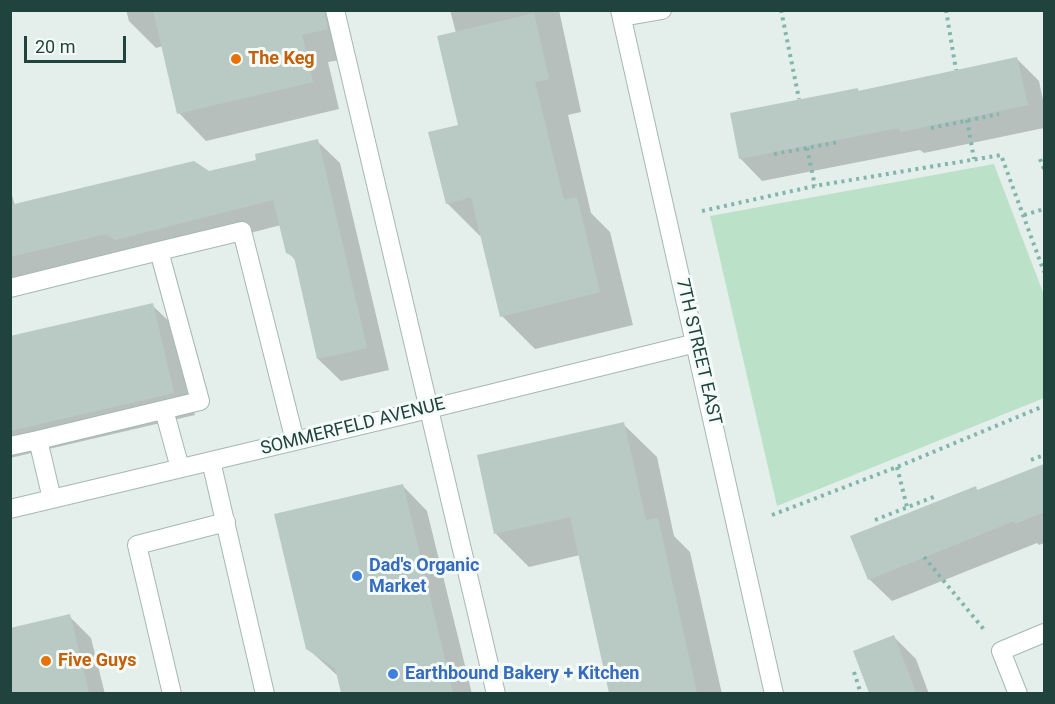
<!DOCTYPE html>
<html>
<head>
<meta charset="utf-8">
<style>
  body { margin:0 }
  #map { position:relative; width:1055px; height:704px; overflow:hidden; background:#e4efeb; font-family:Roboto,sans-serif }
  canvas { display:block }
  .frame { position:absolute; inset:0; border:12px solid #21433d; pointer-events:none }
  .scale { position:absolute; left:24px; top:36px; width:102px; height:27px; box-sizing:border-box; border:3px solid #21433d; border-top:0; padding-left:8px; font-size:18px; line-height:21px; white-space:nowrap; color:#21433d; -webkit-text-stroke:4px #f5fbf8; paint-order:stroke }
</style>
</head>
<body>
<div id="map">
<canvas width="1055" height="704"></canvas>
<div class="frame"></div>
<div class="scale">20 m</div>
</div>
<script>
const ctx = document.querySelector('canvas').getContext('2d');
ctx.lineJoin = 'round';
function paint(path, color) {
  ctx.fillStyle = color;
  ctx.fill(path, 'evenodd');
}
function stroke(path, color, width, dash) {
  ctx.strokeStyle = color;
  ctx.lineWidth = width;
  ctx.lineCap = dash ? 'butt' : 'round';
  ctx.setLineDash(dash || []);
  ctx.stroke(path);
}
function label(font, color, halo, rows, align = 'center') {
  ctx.font = font + ' Roboto,sans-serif';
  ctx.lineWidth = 6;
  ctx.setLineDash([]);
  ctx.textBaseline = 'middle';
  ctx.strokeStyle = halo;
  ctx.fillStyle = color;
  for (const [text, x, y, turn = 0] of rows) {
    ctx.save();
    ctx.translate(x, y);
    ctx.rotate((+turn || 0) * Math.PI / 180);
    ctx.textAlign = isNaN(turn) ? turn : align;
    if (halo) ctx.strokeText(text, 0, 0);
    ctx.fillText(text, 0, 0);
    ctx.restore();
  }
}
const green = new Path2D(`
  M994 164 1044 295V398L777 506 710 216Z`);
const shadow = new Path2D(`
  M126 10H328L340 60 328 62 339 109 206 141 179 113 163 46 156 48 129 21Z
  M450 10H559L581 112 568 115 591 213 610 232 633 325 535 349 502 316 482 236H480L447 203 460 126 456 33Z
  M1017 59 1039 81 1044 105V128L924 153 920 150 762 181 740 158 857 89 860 92Z
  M317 141 340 163 389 370 341 381 318 359 296 261 288 252 281 225 138 262 10 285V188L15 206 209 173 258 161Z
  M152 305 175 327 195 415 10 458V338Z
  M623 424 657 457 674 536 690 552 722 694H610L580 555 529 567 496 534 478 456Z
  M1044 466V543L1039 545 1037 543 892 601 869 579 975 488 978 491Z
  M403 486 427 511 472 694H342L339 677 307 648Z
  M69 616 91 638 105 694H10V630Z
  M894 637 916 659 929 694H870L855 652Z`);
const building = new Path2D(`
  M153 10H324L328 29 302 35 313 82 177 114Z
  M534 13 549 79 535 82 564 200 577 197 600 292 500 317 471 197 446 204 428 132 458 125 437 36Z
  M1017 57 1028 105 900 132 899 128 739 159 730 113 858 88V91Z
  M318 139 367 348 317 359 294 257 286 253 273 200 115 240 106 234 10 257V205L194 161 209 171 256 160 255 154Z
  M153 303 174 393 10 431V336Z
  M624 422 646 520 658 518 697 693H609L570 517 494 534 477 455Z
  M1044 464V512L1015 524 1014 521 868 580 850 536 976 486 977 490Z
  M403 484 453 693H341L335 668 306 649 274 514Z
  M70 614 89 693H10V628Z
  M894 635 916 693H869L853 651Z`);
const path = new Path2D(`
  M781 10 799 99
  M946 10 956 70
  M967 120 974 159
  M931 128 999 114
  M807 148 815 186
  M774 154 839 142
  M1040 159 1044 169
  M702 211 815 186 1001 155 1044 272
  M1024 215 1044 209
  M1031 460 1044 455
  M897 467 907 507
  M772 515 897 467 1044 406
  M875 520 936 496
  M924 557 986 632
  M854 672 861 694`);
const minor = new Path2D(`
  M335 10 496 694
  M620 10 774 694
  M622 17 662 10
  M159 251 242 231 295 441
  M10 288 159 251 200 401 38 440
  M164 410 180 468
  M10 446 38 440 52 499
  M211 461 265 694
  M10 509 429 409 696 343
  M172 694 137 545 226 522
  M1018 694 1001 651 1044 633`);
const markers = [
  [236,59,6,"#e8710a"],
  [357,576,6,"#3f7fe0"],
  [46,661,6,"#e8710a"],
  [393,674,6,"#3f7fe0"]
];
const foodNames = [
  ["The Keg",248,59],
  ["Five Guys",58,661]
];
const streetNames = [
  ["7TH STREET EAST",698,352,77],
  ["SOMMERFELD AVENUE",353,427,-14]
];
const shopNames = [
  ["Dad's Organic",369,566],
  ["Market",369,587],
  ["Earthbound Bakery + Kitchen",405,674]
];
paint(green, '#bbe2c9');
paint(shadow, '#0003');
paint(building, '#b9cac5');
stroke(minor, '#a6b8b3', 20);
stroke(path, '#81b6aa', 4, [3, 4.5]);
stroke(minor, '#fff', 18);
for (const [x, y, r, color] of markers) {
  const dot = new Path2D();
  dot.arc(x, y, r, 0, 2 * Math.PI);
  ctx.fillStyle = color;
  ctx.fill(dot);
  stroke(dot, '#f5fbf8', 2);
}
label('bold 18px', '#c56008', '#f5fbf8', foodNames, 'left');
label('18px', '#21433d', '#f5fbf8', streetNames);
label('bold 18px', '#366cbe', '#f5fbf8', shopNames, 'left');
</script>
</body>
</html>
